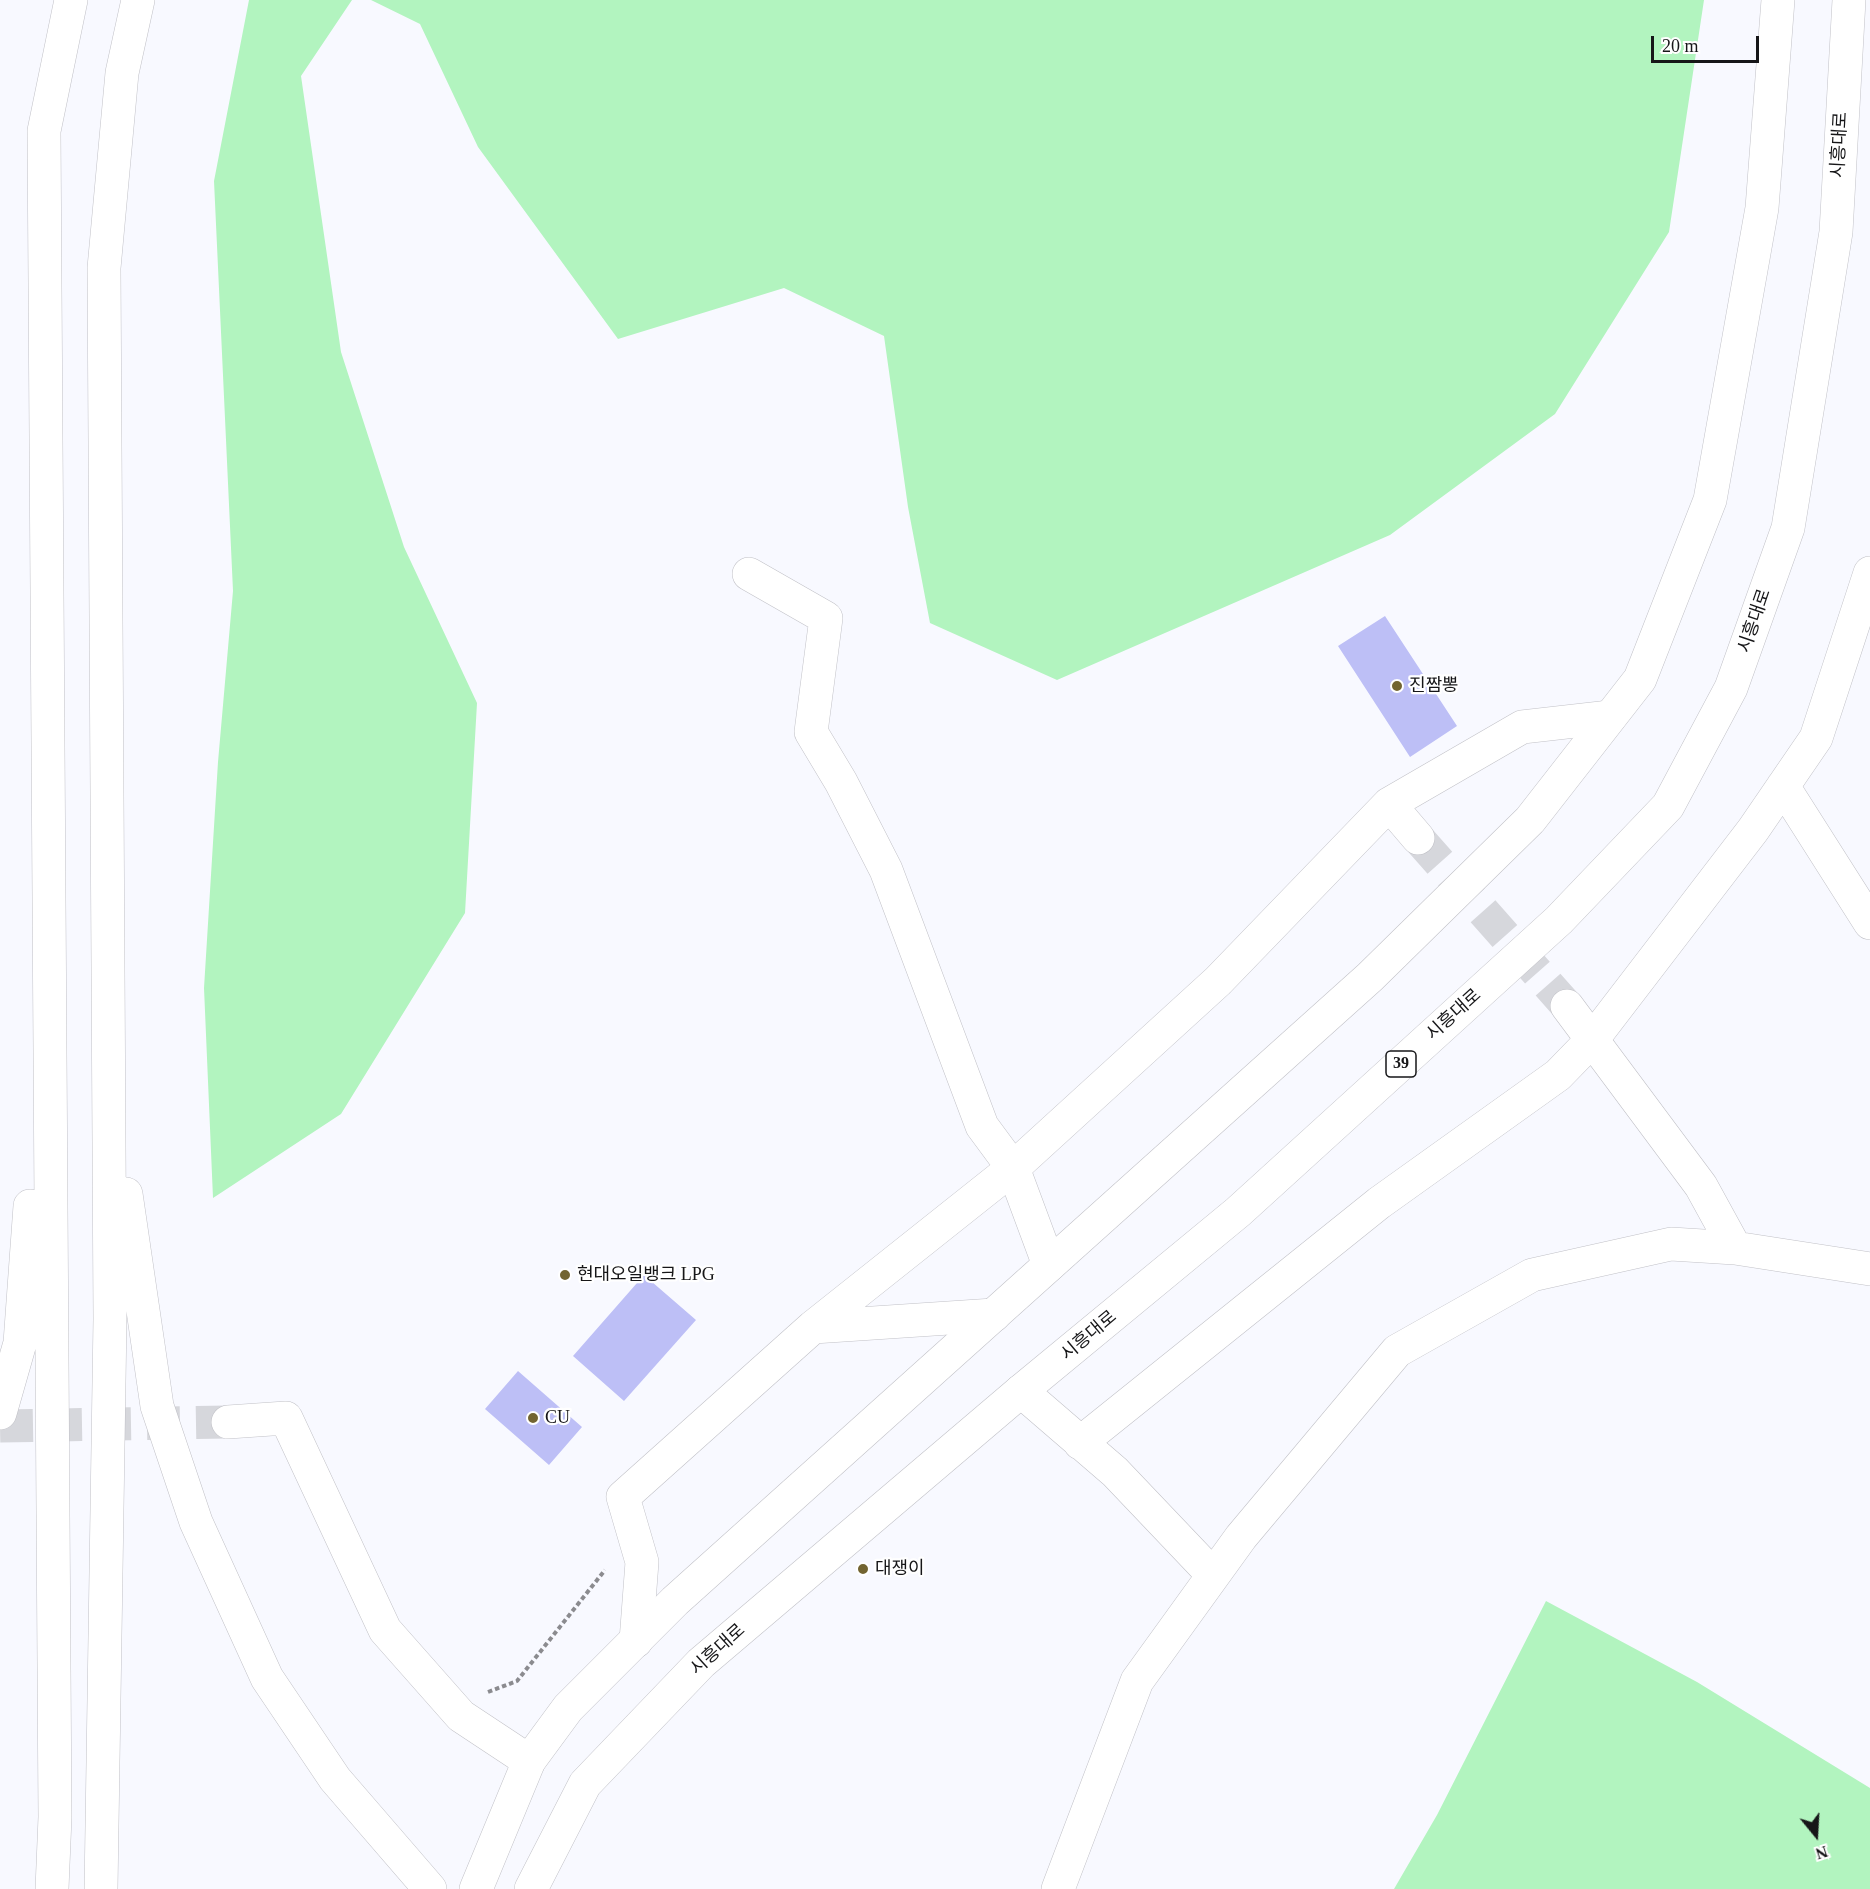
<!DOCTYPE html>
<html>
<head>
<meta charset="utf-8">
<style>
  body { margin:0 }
  #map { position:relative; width:1870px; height:1889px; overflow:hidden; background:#f8f9ff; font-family:"Times New Roman",serif }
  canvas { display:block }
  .north { position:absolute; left:1786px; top:1805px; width:60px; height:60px; -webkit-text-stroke:4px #fff; paint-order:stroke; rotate:162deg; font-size:16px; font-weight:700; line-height:24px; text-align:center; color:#161618 }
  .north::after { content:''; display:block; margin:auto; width:21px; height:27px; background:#161618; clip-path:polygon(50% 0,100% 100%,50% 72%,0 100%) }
  .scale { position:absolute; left:1651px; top:36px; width:108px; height:27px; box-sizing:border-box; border:3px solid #161618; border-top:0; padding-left:8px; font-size:18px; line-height:21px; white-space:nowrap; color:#161618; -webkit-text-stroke:4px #fff; paint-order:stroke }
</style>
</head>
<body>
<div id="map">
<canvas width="1870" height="1889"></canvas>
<div class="north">N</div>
<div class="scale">20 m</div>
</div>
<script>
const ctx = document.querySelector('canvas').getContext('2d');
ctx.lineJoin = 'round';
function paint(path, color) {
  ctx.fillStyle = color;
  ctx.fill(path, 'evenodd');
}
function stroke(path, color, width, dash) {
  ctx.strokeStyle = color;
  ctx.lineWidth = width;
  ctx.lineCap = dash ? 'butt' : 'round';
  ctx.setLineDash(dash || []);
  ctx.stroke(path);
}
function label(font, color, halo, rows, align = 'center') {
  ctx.font = font + ' "Times New Roman","Noto Sans KR",serif';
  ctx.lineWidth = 4.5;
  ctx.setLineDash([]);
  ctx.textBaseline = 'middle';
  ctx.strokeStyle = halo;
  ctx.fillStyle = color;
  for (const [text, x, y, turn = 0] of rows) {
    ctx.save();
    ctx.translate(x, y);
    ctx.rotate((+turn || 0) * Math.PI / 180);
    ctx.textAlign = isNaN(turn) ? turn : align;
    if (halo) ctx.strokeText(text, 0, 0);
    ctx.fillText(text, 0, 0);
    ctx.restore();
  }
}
const green = new Path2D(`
  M249 0H352L301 76 341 352 404 547 477 703 465 913 341 1114 213 1198 204 988 218 762 233 591 214 181Z
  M371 0H1704L1669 232 1555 414 1390 535 1057 680 930 623 908 507 884 336 784 288 618 339 478 147 420 24Z
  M1546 1601 1697 1682 1870 1788V1889H1394L1437 1815Z`);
const building = new Path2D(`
  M1385 616 1457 726 1410 757 1338 646Z
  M644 1275 696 1320 624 1401 573 1356Z
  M518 1371 582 1427 549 1465 485 1409Z`);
const minorTunnel = new Path2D(`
  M1418 838 1567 1006
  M0 1426 228 1422`);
const path = new Path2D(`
  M488 1692 517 1681 605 1570`);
const minor = new Path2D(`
  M749 574 826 618 811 732 841 782 886 870 982 1126 1013 1168 1049 1265
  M1783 786 1870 923
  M1389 804 1418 838
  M1567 1006 1701 1186 1735 1248
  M813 1327 994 1315
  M1021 1391 1115 1472 1213 1575
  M228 1422 286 1418 385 1630 461 1716 529 1761
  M1080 1443 1379 1203 1558 1075 1592 1040 1753 830 1816 738 1870 573
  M636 1641 642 1562 623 1497 813 1327 1013 1168 1218 981 1389 804 1522 727 1610 717
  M1058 1889 1137 1681 1241 1537 1397 1351 1532 1275 1671 1244 1735 1248 1870 1269`);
const major = new Path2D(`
  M476 1889 529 1761 568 1708 675 1601 1370 977 1530 820 1640 679 1710 500 1762 208 1778 0
  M531 1889 585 1784 701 1663 1021 1391 1238 1212 1559 920 1668 806 1731 688 1788 528 1836 232 1849 0`);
const highway = new Path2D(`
  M126 1194 157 1406 196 1522 267 1678 335 1779 430 1889
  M0 1413 20 1343 30 1206
  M52 1889 55 1817 44 131 71 0
  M101 1889 110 1319 104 268 122 73 138 0`);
const markers = [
  [1397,686,6,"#726431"],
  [565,1275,6,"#726431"],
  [533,1418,6,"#726431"],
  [863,1569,6,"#726431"]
];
const shields = [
  [1401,1064,30]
];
const shieldNames = [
  ["39",1401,1064]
];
const streetNames = [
  ["시흥대로",1840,145,-87],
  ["시흥대로",1755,621,-71],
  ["시흥대로",1454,1015,-42],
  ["시흥대로",1089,1336,-40],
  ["시흥대로",718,1650,-42]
];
const poiNames = [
  ["진짬뽕",1409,686],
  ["현대오일뱅크 LPG",577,1275],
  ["CU",545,1418],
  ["대쟁이",875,1569]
];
paint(green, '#b2f4bf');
paint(building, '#bdbff6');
stroke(minorTunnel, '#d6d7dc', 33, [33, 16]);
stroke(minor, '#c1c1c7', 34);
stroke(major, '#c1c1c7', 34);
stroke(highway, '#c1c1c7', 34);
stroke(path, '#8b8b8f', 4, [4.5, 3]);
stroke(minor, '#fff', 33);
stroke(major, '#fff', 33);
stroke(highway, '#fff', 33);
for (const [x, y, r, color] of markers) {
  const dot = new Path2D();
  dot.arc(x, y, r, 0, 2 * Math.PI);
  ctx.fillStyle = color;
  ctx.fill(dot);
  stroke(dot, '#fff', 2);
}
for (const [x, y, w] of shields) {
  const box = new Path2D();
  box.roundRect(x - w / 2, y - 13, w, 26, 4.5);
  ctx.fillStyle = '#fff';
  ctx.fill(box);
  stroke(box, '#161618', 1.5);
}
label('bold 16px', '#161618', null, shieldNames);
label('18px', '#161618', '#fff', streetNames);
label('18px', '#161618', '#fff', poiNames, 'left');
</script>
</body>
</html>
